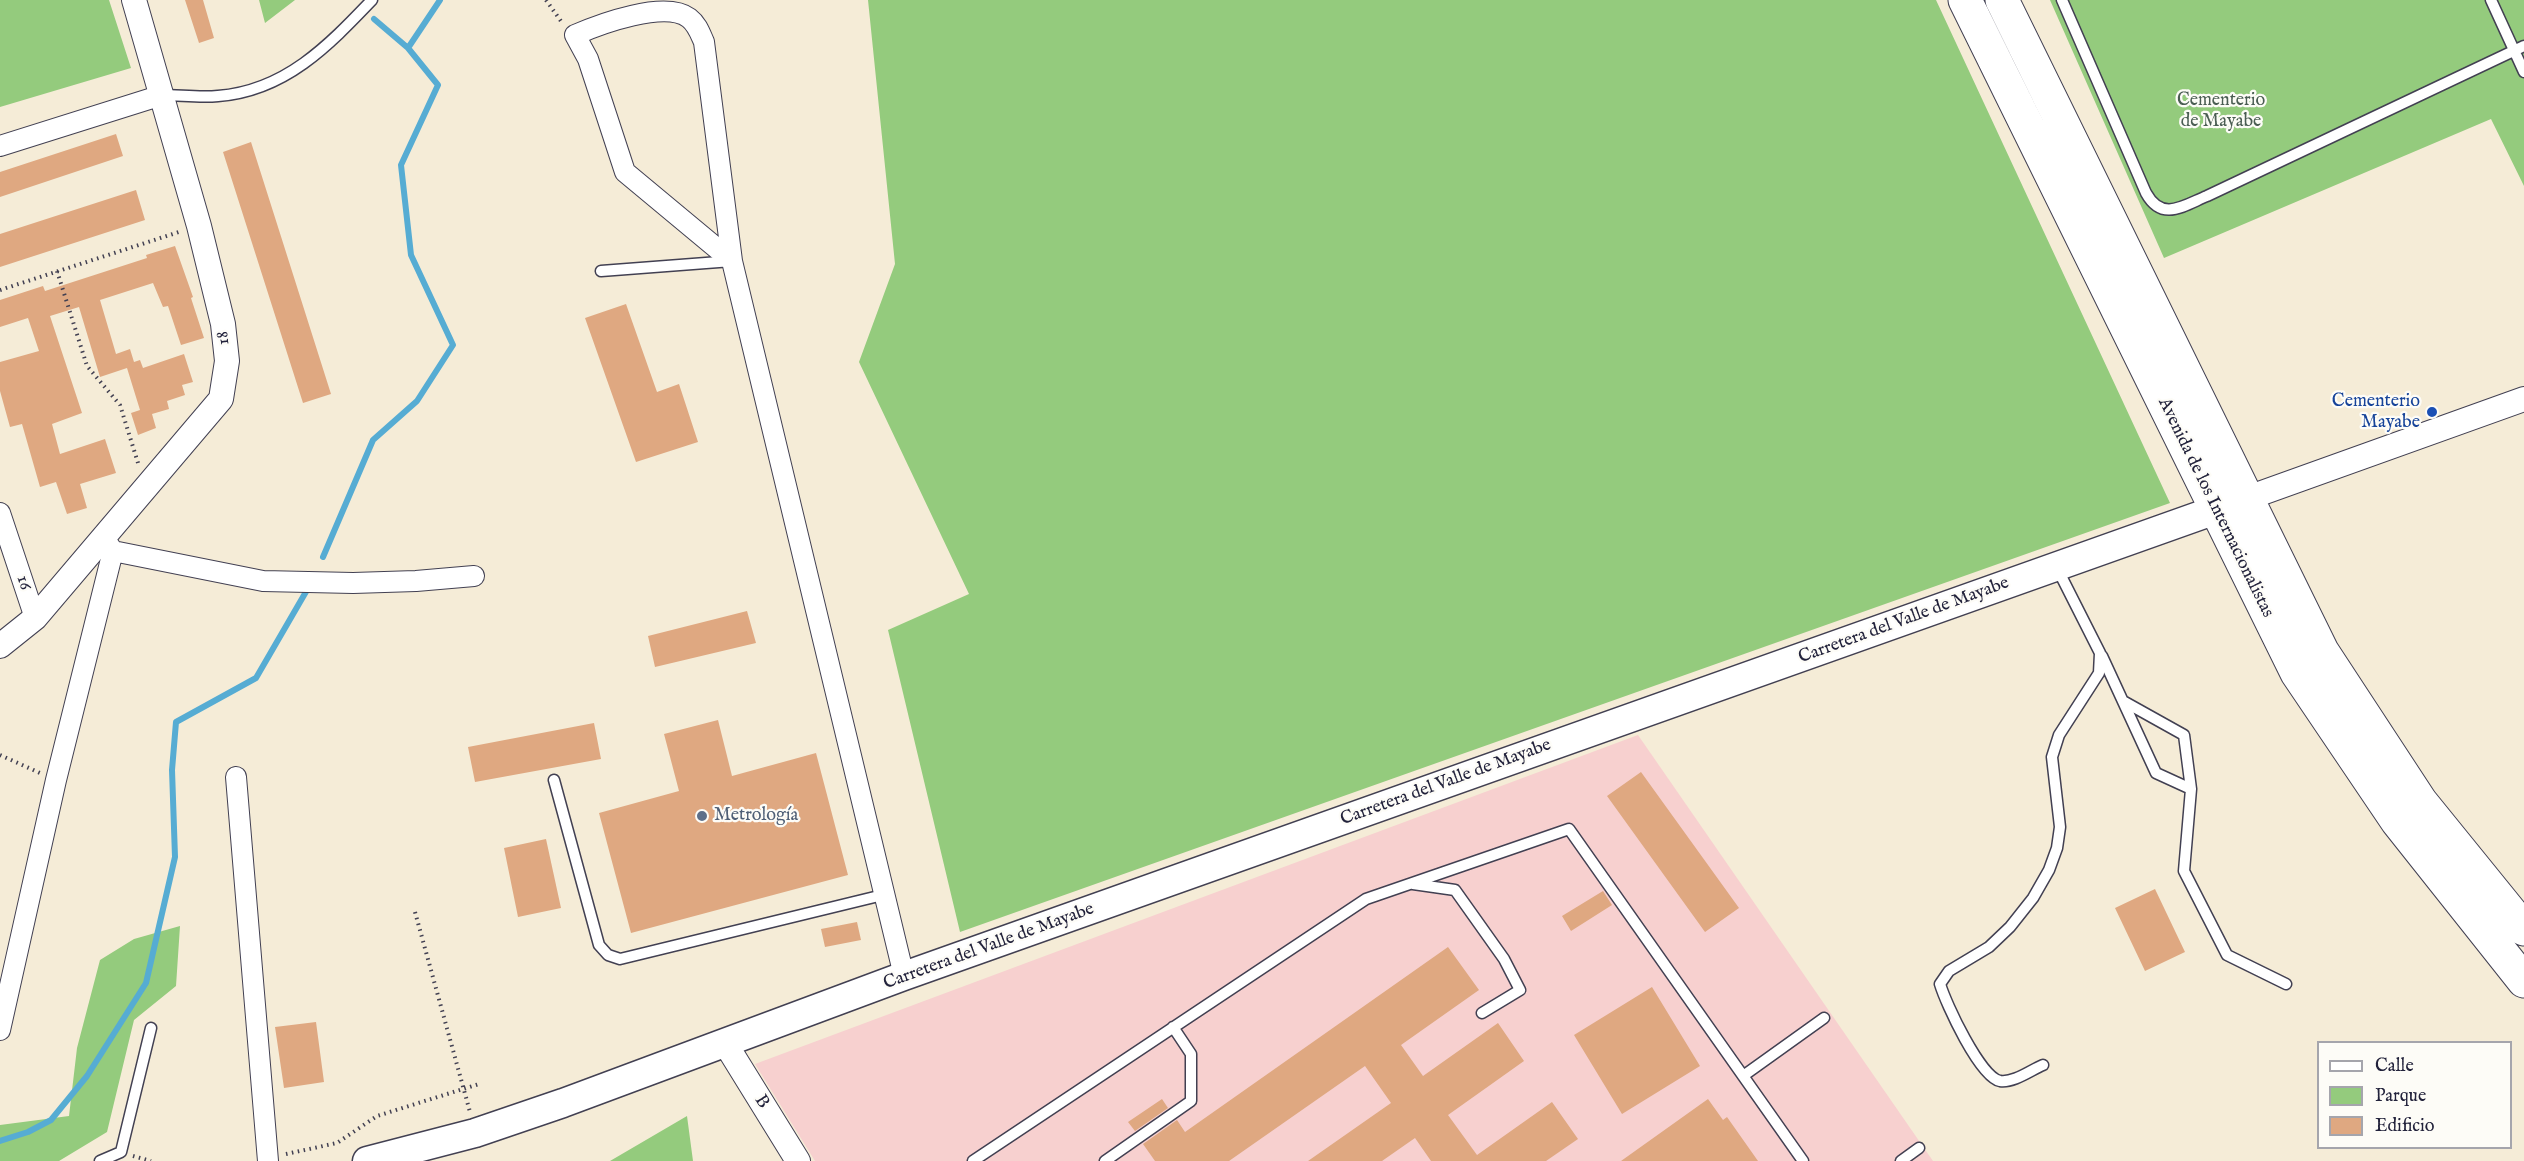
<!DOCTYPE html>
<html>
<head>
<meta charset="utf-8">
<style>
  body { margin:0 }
  #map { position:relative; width:2524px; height:1161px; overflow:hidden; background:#f5ecd7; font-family:"IM FELL English",serif }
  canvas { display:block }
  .legend { position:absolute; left:2317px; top:1041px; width:195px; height:108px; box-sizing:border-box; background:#fdfcf7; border:2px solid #a5a5ac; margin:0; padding:8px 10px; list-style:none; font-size:18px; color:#22223b }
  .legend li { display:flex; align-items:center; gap:12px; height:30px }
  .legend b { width:30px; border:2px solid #a5a5ac }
</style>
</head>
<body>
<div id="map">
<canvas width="2524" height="1161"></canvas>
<ul class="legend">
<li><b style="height:8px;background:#fff"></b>Calle</li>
<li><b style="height:16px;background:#94cb7d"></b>Parque</li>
<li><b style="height:16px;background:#dfa881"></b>Edificio</li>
</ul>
</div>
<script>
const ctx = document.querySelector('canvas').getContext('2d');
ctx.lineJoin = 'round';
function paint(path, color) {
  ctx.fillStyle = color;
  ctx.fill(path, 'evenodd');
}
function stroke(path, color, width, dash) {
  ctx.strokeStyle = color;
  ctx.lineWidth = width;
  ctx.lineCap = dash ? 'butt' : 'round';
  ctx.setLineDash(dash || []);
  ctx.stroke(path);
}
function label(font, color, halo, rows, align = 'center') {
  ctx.font = font + ' "IM FELL English",serif';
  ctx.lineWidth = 4.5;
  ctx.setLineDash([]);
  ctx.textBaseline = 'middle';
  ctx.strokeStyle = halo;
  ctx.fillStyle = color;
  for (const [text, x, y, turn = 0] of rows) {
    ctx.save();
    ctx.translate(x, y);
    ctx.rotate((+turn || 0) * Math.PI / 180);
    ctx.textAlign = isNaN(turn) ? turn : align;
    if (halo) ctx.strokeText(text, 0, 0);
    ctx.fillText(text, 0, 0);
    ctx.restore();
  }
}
const built = new Path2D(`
  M1638 735 1933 1161H815L755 1064Z`);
const green = new Path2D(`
  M0 0H109L131 68 0 107Z
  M259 0H295L265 23Z
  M868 0H1936L2170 503 960 932 888 630 969 594 859 362 895 264Z
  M2050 0H2524V186L2491 119 2164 258Z
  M180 926 176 986 134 1020 107 1132 59 1161H0V1125L69 1116 77 1048 100 960 134 939Z
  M687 1116 693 1161H610Z`);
const stream = new Path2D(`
  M408 48 440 0
  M323 557 373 440 417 401 453 345 411 255 401 165 438 85 408 48 374 19
  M0 1141 28 1132 51 1120 87 1076 146 983 175 857 172 770 176 722 256 678 307 590`);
const building = new Path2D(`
  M185 0H203L214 38 199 43Z
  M116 134 123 156 0 197V172Z
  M251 142 331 394 303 403 223 152Z
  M136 190 145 220 0 267V234Z
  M175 246 193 297 191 298 204 338 181 345 168 306 163 307 153 283 100 300 116 354 130 349 134 362 140 360 143 368 184 354 193 382 182 385 185 395 167 401 169 409 152 414 156 428 138 435 131 413 140 410 127 368 100 377 79 307 50 316 82 413 52 424 60 454 105 439 116 473 80 484 87 508 67 514 56 482 40 487 22 424 10 427 0 391V362L39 351 28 318 0 327V300L43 286 45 291 147 258 146 255Z
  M626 304 657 392 679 384 698 442 636 462 585 318Z
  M747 611 756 643 655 667 648 636Z
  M718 720 732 776 816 753 848 875 631 933 599 813 679 791 664 734Z
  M594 723 601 759 475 782 468 747Z
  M1641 772 1739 908 1705 932 1607 796Z
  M546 839 561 908 518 917 504 848Z
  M2155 889 2185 952 2145 971 2115 908Z
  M1603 891 1612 905 1571 931 1562 916Z
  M857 922 861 940 825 947 821 929Z
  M1448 947 1479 990 1401 1045 1423 1076 1498 1023 1524 1061 1448 1115 1477 1155 1552 1102 1578 1139 1546 1161H1431L1415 1138 1382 1161H1308L1391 1103 1365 1066 1229 1161H1155L1143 1144 1177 1120 1185 1132Z
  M1652 987 1700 1066 1622 1114 1574 1035Z
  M316 1022 324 1082 284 1088 275 1027Z
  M1162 1099 1168 1108 1135 1131 1128 1122Z
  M1708 1099 1723 1120 1727 1117 1758 1161H1621Z`);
const path = new Path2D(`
  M546 0 563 24
  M57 271 87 366 120 405 138 463
  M0 290 179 232
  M0 755 40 773
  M415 912 470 1112
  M286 1154 337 1143 377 1116 479 1084
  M133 1156 151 1161`);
const service = new Path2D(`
  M2062 0 2146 193C2162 222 2183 206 2207 196L2524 46
  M2491 0 2524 72
  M162 95C180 95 200 98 218 96 285 91 328 46 372 0
  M601 271 732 261
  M2102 656 2156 773 2191 789 2184 871 2227 955 2286 984
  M2123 701 2184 735 2191 789
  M554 780 599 945 608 955 620 959 887 894
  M1413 884 1455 890 1504 959 1520 990 1482 1013
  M2043 1065C2031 1070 2014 1083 2000 1081 1980 1077 1946 1004 1940 984L1949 971 1989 947 2010 927 2033 898 2049 870 2057 848 2060 827 2052 757 2059 735 2099 673 2100 653 2056 566
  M1743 1076 1824 1018
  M100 1161 121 1152 151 1028
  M973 1161 1366 899 1569 829 1803 1161
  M1105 1161 1191 1101V1054L1173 1027
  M1901 1161 1919 1148`);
const minor = new Path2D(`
  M0 146 162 95
  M732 261 625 172 588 59 575 35C600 24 665 0 689 18 697 24 700 33 704 42L732 261 904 976
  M0 513 35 618
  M113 551 263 581 353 583 416 581 474 576
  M236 777 268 1161
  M0 1030 56 780 113 551 104 538`);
const tertiary = new Path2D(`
  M2245 499 2524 399
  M0 646 35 618 221 399 227 361 223 324 199 226 134 0
  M725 1043 798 1161`);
const secondary = new Path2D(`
  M367 1161 475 1133 563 1103 904 976 2238 502`);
const trunk = new Path2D(`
  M1965 0 2297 673 2397 821 2524 981
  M2002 0 2322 651 2421 802 2524 929`);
const markers = [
  [2432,412,6,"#1a4fb4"],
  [702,816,6,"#5c6f8a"]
];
const parkNames = [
  ["Cementerio",2221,101],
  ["de Mayabe",2221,122]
];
const streetNames = [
  ["18",224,338,-96],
  ["Avenida de los Internacionalistas",2215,508,64],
  ["16",23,583,72],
  ["Carretera del Valle de Mayabe",1904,621,-20],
  ["Carretera del Valle de Mayabe",1446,783,-20],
  ["Carretera del Valle de Mayabe",989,947,-20],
  ["B",761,1102,58]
];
const transitNames = [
  ["Cementerio",2420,402],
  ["Mayabe",2420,423]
];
const serviceNames = [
  ["Metrología",714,816]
];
paint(built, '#f7d0cf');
paint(green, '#94cb7d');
stroke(stream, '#56acd3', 6);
paint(building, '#dfa881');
stroke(service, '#424052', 13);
stroke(minor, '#424052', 22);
stroke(tertiary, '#424052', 26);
stroke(secondary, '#424052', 31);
stroke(trunk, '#424052', 35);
stroke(path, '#424052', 4, [1.5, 4.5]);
stroke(service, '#fff', 10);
stroke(minor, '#fff', 20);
stroke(tertiary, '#fff', 24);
stroke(secondary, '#fff', 28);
stroke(trunk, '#fff', 33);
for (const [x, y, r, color] of markers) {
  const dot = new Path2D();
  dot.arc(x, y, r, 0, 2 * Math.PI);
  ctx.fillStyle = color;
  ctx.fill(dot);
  stroke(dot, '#fdfcf7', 2);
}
label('18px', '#4a5d52', '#fdfcf7', parkNames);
label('18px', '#22223b', '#fdfcf7', streetNames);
label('18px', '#164399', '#fdfcf7', transitNames, 'right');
label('18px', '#4e5e75', '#fdfcf7', serviceNames, 'left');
</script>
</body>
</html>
